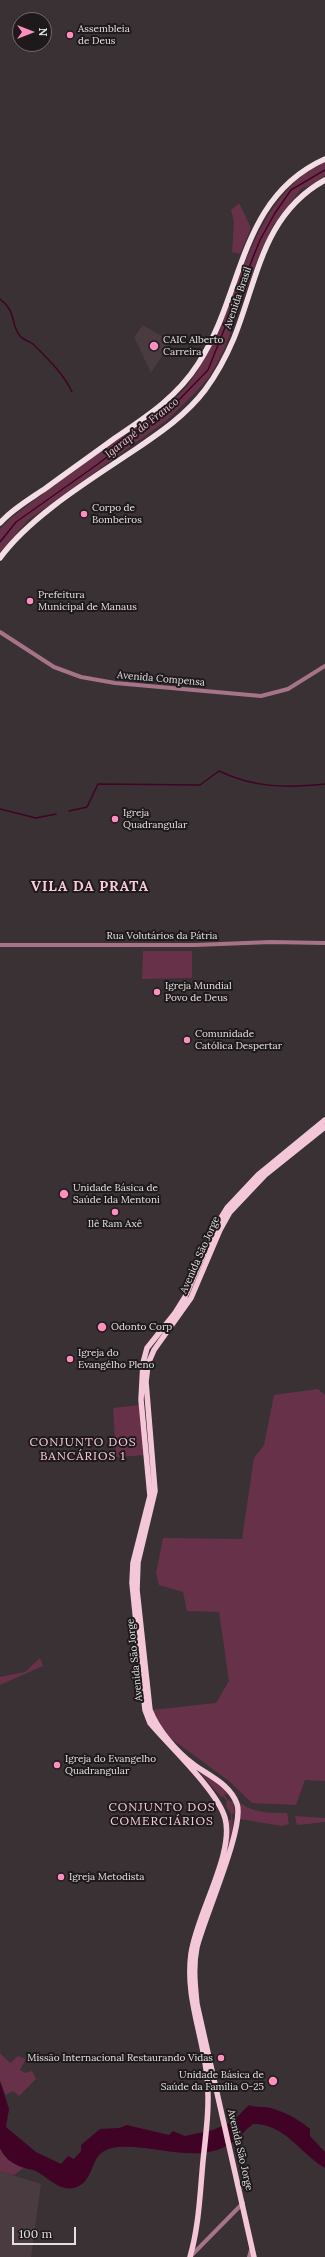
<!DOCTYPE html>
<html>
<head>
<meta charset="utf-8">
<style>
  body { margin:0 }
  #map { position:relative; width:325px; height:2257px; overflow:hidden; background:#393134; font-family:Lora,serif }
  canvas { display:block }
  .north { position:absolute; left:12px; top:12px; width:40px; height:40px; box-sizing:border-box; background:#1e1a1c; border:1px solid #6d696b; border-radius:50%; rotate:90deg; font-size:11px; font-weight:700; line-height:16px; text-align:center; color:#e4dfe1 }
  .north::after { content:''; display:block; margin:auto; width:14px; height:18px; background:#fd8ebf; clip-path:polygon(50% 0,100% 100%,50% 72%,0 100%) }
  .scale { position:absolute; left:12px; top:2227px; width:64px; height:18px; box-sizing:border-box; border:2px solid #e4dfe1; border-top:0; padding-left:5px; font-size:12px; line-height:14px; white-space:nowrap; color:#e4dfe1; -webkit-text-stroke:3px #1e1a1c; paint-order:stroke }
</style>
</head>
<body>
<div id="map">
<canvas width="325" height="2257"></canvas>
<div class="north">N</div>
<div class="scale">100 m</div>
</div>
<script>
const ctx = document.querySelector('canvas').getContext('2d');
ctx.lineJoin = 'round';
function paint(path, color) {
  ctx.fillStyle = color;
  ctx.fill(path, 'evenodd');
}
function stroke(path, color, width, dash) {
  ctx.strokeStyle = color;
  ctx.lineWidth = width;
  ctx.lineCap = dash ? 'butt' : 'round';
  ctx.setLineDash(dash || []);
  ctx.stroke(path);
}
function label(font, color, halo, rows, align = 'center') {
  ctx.font = font + ' Lora,serif';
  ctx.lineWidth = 4;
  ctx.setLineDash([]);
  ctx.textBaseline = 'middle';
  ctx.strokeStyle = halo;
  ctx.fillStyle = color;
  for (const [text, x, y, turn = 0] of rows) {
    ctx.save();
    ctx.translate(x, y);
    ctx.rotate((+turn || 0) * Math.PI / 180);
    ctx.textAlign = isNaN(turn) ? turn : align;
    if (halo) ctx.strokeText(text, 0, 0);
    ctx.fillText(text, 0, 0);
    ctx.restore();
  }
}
const built = new Path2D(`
  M143 325 171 342 151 373 134 337Z
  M0 2171 41 2184 31 2257H0Z`);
const green = new Path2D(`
  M325 162V176L312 185 302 188 274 224 262 249 223 352 210 376 195 393 166 421 28 520 0 552V529L11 518C45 492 79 467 113 442 138 425 168 410 187 386 236 323 238 235 297 180 305 172 316 168 325 162Z
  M239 203 251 228 240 254 232 252 234 222 231 210Z
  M143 951H192V978L142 979Z
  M318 1389 325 1395V1781L305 1780 296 1805 252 1803 229 1781 169 1737 152 1710 216 1703 229 1681 219 1612 187 1611 183 1592 159 1585 156 1573 163 1538 242 1539 254 1458 264 1445 274 1395Z
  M140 1405 146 1455 116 1457 113 1408Z
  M40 1658 43 1666 0 1685V1677L25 1672Z
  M197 1769 212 1777 229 1793 224 1795 228 1800 233 1802 235 1813 232 1814 233 1824 229 1845H227L228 1820H231V1814L226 1806 227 1801 223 1796 221 1797Z
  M240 1803C254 1813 269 1813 287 1813L289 1824 282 1826 240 1819Z
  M295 1816 325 1818V1822L297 1825Z
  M0 2053 10 2063 18 2056 26 2059 20 2070 25 2073 32 2071 36 2079 19 2096 13 2091 6 2095 0 2081Z
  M0 2148 8 2160 24 2168 14 2175 0 2171Z`);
const water = new Path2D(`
  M0 2081 9 2109 6 2127 36 2152 61 2164 68 2156 74 2159 81 2151V2145L100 2129 119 2128 127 2125 169 2135 173 2131 185 2136 213 2130 233 2121 249 2105C255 2107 259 2107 265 2107 280 2109 299 2119 310 2129V2136L325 2152V2168C299 2153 286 2124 253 2124 246 2129 240 2137 233 2142 198 2166 156 2144 118 2147 89 2150 97 2172 82 2184 65 2197 50 2179 36 2171 33 2169 29 2170 25 2168 15 2166 3 2157 0 2148 0 2138 0 2094 0 2081Z`);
const stream = new Path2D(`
  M0 299C18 313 9 322 20 336 23 340 29 341 33 344 47 358 64 374 72 392
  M107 451 109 455
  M0 542 16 522 98 464 172 407 208 370 260 240 275 213 291 190 325 170
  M0 809 36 818 56 814
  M69 811 87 807 98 784 200 785 219 771C254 788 287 788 325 784`);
const tertiary = new Path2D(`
  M0 632 54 667 81 677 115 683 261 696 288 689 325 666
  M0 945H195L271 942 325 943
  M190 2257 243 2203
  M249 2257 251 2250`);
const primary = new Path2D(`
  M190 2257C199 2226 200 2193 203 2161 206 2133 210 2105 207 2077 203 2035 185 1997 191 1954 196 1915 235 1853 225 1818 217 1790 170 1747 150 1723L145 1710 132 1583 133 1563 150 1496 141 1400 143 1363 147 1348 175 1313 185 1297 216 1226 227 1208 258 1175 325 1120
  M254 2257 197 2004C195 1985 193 1966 197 1947 204 1918 245 1827 237 1804 230 1784 209 1776 193 1764 176 1751 158 1730 150 1710L137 1590 138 1562 155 1491 146 1382 148 1364 154 1350 191 1298 220 1230 230 1212 265 1175 325 1127`);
const trunk = new Path2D(`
  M0 523C12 509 30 499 46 488 69 471 92 455 115 438 146 417 177 397 198 364 244 294 238 198 325 159
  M0 558C30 516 93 478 136 449 161 432 186 415 205 390 217 374 226 357 234 338 258 278 263 214 325 180`);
const markers = [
  [70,35,4,"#fd8ebf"],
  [154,346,5,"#fd8ebf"],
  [84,514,4,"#fd8ebf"],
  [30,601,4,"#fd8ebf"],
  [115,819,4,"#fd8ebf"],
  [157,992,4,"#fd8ebf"],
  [187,1040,4,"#fd8ebf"],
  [64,1194,5,"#fd8ebf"],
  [115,1212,4,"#fd8ebf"],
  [102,1327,5,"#fd8ebf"],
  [70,1359,4,"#fd8ebf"],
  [57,1765,4,"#fd8ebf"],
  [61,1877,4,"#fd8ebf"],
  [221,2058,4,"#fd8ebf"],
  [273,2081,5,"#fd8ebf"]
];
const poiNames = [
  ["Assembleia",78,29],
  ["de Deus",78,41],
  ["CAIC Alberto",163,340],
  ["Carreira",163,352],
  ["Corpo de",92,508],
  ["Bombeiros",92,520],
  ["Prefeitura",38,595],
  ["Municipal de Manaus",38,607],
  ["Igreja",123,813],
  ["Quadrangular",123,825],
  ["Igreja Mundial",165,986],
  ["Povo de Deus",165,998],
  ["Comunidade",195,1034],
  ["Católica Despertar",195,1046],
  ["Unidade Básica de",73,1188],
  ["Saúde Ida Mentoni",73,1200],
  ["Ilê Ram Axê",115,1224,"center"],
  ["Odonto Corp",111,1327],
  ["Igreja do",78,1353],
  ["Evangélho Pleno",78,1365],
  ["Igreja do Evangelho",65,1759],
  ["Quadrangular",65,1771],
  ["Igreja Metodista",69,1877],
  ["Missão Internacional Restaurando Vidas",213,2058,"right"],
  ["Unidade Básica de",264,2075,"right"],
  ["Saúde da Família O-25",264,2087,"right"]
];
const streetNames = [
  ["Avenida Brasil",238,298,-71],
  ["Avenida Compensa",161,679,5],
  ["Rua Volutários da Pátria",162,936],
  ["Avenida São Jorge",200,1255,-66],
  ["Avenida São Jorge",135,1660,-96],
  ["Avenida São Jorge",240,2150,77]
];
const waterNames = [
  ["Igarapé do Franco",142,428,-38]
];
const quarterNames = [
  ["CONJUNTO DOS",83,1443],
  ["BANCÁRIOS 1",83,1457],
  ["CONJUNTO DOS",162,1808],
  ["COMERCIÁRIOS",162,1822]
];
const districtNames = [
  ["VILA DA PRATA",90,887]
];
paint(built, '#493b40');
paint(green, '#673249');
paint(water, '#410325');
stroke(stream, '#410325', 1.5);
stroke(tertiary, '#a77388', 4);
stroke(primary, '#f3c7d8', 5.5);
stroke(trunk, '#f4dee6', 5.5);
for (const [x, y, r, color] of markers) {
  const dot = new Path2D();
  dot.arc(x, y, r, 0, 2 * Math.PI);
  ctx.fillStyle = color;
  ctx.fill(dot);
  stroke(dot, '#1e1a1c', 1.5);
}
label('10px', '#e4dfe1', '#1e1a1c', poiNames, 'left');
label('10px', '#e4dfe1', '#1e1a1c', streetNames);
label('italic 11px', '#f5b8d0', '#1e1a1c', waterNames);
ctx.letterSpacing = '1px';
label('12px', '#fbcadd', '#1e1a1c', quarterNames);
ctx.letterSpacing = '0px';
ctx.letterSpacing = '1px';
label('bold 14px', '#fbcadd', '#1e1a1c', districtNames);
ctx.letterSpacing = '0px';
</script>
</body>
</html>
